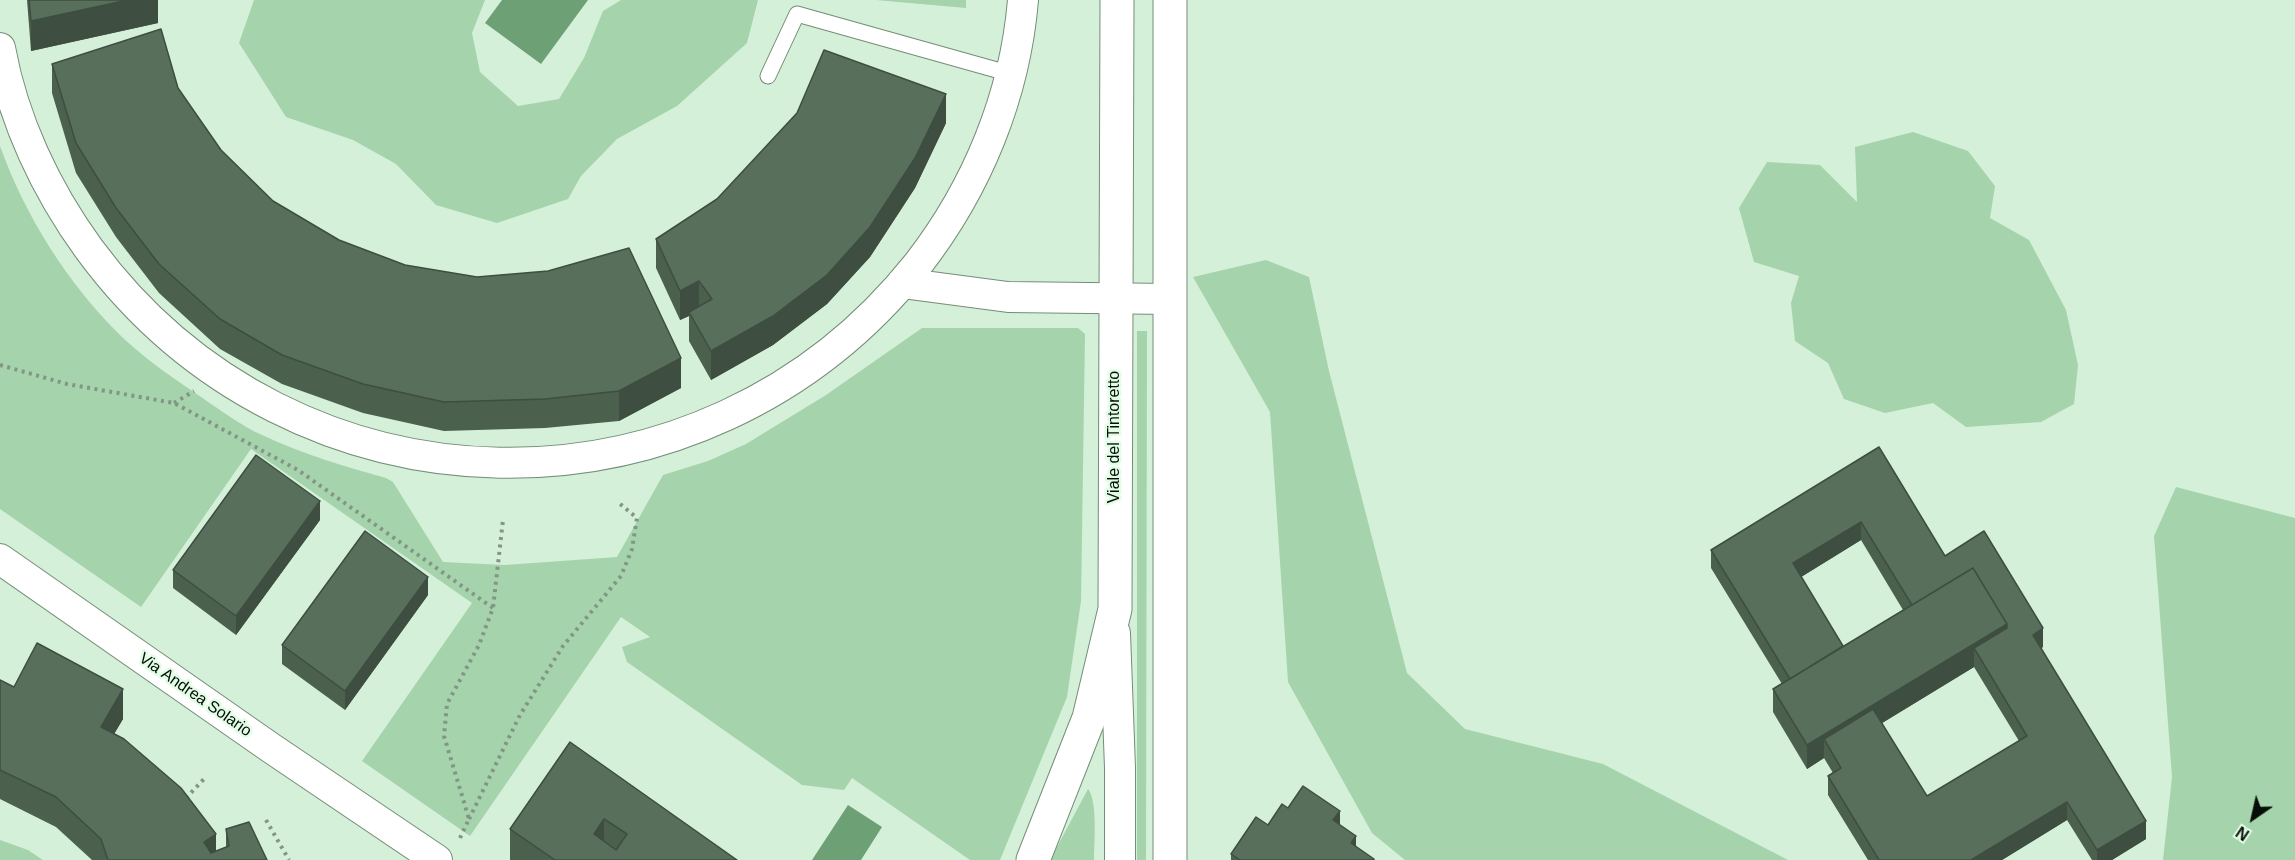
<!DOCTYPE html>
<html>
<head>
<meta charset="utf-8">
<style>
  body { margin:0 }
  #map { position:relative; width:2295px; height:860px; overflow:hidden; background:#d5f0d8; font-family:Helvetica,sans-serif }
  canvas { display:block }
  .north { position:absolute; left:2223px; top:788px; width:60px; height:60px; -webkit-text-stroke:4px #e2fde5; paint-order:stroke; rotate:214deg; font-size:16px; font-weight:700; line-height:24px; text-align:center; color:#060e07 }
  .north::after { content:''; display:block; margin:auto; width:21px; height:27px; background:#060e07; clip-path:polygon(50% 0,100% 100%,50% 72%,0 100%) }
</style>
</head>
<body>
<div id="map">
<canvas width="2295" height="860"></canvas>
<div class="north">N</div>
</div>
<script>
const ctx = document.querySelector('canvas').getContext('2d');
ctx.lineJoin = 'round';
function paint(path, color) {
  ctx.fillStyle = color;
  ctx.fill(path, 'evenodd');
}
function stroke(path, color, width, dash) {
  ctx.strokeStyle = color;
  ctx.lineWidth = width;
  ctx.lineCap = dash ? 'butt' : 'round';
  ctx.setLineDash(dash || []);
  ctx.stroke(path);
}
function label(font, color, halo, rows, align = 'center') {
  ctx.font = font + ' Helvetica,sans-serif';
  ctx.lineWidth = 5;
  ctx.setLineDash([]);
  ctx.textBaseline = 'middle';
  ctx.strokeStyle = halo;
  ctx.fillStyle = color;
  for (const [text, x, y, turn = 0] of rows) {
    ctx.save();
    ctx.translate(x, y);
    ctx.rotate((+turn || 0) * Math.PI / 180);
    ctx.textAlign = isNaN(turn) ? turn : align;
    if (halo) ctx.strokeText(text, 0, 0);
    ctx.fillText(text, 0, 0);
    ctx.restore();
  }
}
const green = new Path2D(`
  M254 0H485L472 33 480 72 518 106 559 99 584 58 603 11 621 0H758L747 43 677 106 617 139 581 176 568 199 497 223 436 205 396 164 353 140 286 117 239 43Z
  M876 0H966V8Z
  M1913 132 1968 151 1995 186 1990 218 2029 240 2066 310 2078 365 2074 404 2041 422 1966 427 1933 403 1885 413 1844 399 1828 363 1795 341 1791 303 1799 276 1754 262 1739 208 1767 162 1820 165 1857 202 1855 147Z
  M0 146C25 216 68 284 121 336 146 360 176 380 204 399 223 412 242 426 262 435 302 454 344 466 386 478L393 482 443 562 505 565 617 557 663 475 708 461 746 444 826 395 922 328H1078L1085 334 1081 601 1067 697 1000 860H970L852 778 844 790 802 785 627 662 622 647 650 637 621 617 470 836 362 761 472 603 251 449 141 607 0 509Z
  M1266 260 1309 277 1329 371 1407 673 1465 729 1603 764 1788 860H1405L1372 833 1288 682 1270 412 1193 277Z
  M1137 331H1147L1146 860H1137Z
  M2176 487 2295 518V860H2163L2172 777 2154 536Z
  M1088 789C1098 801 1094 844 1094 860H1050Z
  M0 840 28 850 43 860H0Z`);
const water = new Path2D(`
  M502 0H588L541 64 485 23Z
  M848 805 882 827 861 860H812Z`);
const path = new Path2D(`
  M0 365 67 384 174 403 298 470 493 608
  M174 403 194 391
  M186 798 204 779
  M469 819 520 715 563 646 621 576 632 549 637 518 619 503
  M266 820 289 860
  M460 838 469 819 444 736 447 704 479 645 493 608 503 520`);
const lane = new Path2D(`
  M768 76 797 14 1011 74`);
const street = new Path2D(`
  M0 48C13 120 46 190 89 249 294 528 703 535 918 264 977 188 1015 96 1023 0
  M902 283 1008 297 1170 299
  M0 559 271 748 437 860
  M1115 633 1120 768V860`);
const secondary = new Path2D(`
  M1170 0V860
  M1033 860 1089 718 1115 609 1117 0`);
const wall = new Path2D(`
  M27 0H158V23L31 51Z
  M52 64 178 88 221 150 273 201 339 240 681 388 619 421 545 428 444 431 363 413 282 384 220 349 159 293 116 237 76 173 52 93Z
  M946 123 915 188 870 257 827 304 773 345 711 380 689 341V316L680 320 656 268V239Z
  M1879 447 1945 556 2043 647 2041 648 2146 839 2112 860H2092L2067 820 2002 860H1868L1828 795V776L1833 773 1824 758 1807 769 1773 712V689L1782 684 1711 568V550ZM1861 540 1903 610 1843 646 1801 577ZM1974 667 2019 741 1927 796 1882 723Z
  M320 520 236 635 173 588V570Z
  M428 595 345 710 282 664V645Z
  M0 680 14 687 123 719 114 734 216 851 226 847V829L267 860H92L56 827 0 799Z
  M570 742 737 860H510V829Z
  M1268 825H1340L1356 847 1374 860H1231V854Z`);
const shadedWall = new Path2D(`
  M128 0H158V23L31 51V21Z
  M946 94V123L915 188 870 257 827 304 773 345 711 380V351Z
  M699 281V311L689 312V316L680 320V291Z
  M681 358V388L619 421V391Z
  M320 501V520L236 635V616Z
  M1861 522V540L1793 582V563Z
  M428 577V595L345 710V691Z
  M2007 624V647L1974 648V667L1833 753 1824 739V758L1807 769V745Z
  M2043 628V647L2033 653V635Z
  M123 689V719L101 756V727Z
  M2067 802V820L2002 860H1971Z
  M1340 811V829L1333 820Z
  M604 819V853L594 834Z
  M2146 821V839L2112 860H2097V850Z
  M216 834V860H204V842Z
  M1356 836V854L1351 843Z`);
const building = new Path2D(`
  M29 0H128L31 21Z
  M161 29 178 88 221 150 273 201 339 240 405 265 477 277 548 271 629 248 681 358 619 391 545 399 444 402 363 384 282 355 220 319 159 264 116 208 76 143 52 64Z
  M824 50 946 94 915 158 870 227 827 275 773 316 711 351 689 312 712 299 699 281 680 291 656 239 717 199 797 113Z
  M1879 447 1945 556 1984 531 2043 628 2033 635 2146 821 2097 850 2067 802 1971 860H1879L1828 776 1841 768 1824 739 1873 709 1927 796 2027 736 1974 648 2007 628V624L1973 568 1912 605 1861 522 1793 563 1843 646 1790 679 1711 550Z
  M256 455 320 501 236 616 173 570Z
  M365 531 428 577 345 691 282 645Z
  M1973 568 2007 624 1807 745 1773 689Z
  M37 643 123 689 101 727 124 739 181 788 216 834 204 842 211 853 229 846 226 829 249 822 267 860H108L101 839 56 797 0 770V680L14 687Z
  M570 742 737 860H555L510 829ZM604 819 627 834 616 850 594 834Z
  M1303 786 1340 811 1333 820 1356 836 1351 843 1374 859V860H1240L1231 854 1256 817 1268 825 1282 804 1288 808Z`);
const streetNames = [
  ["Viale del Tintoretto",1115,437,-90],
  ["Via Andrea Solario",195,695,35]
];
paint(green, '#a5d3ac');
paint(water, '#6da175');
stroke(lane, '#748d77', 17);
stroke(street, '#748d77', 32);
stroke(secondary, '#748d77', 35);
stroke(path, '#839685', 4, [3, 4.5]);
stroke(lane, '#fff', 15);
stroke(street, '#fff', 30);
stroke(secondary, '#fff', 33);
paint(wall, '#4c604e');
paint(shadedWall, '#3e4e40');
paint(building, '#58705b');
stroke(building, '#3e4e40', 1.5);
label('16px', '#060e07', '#e2fde5', streetNames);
</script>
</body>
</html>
